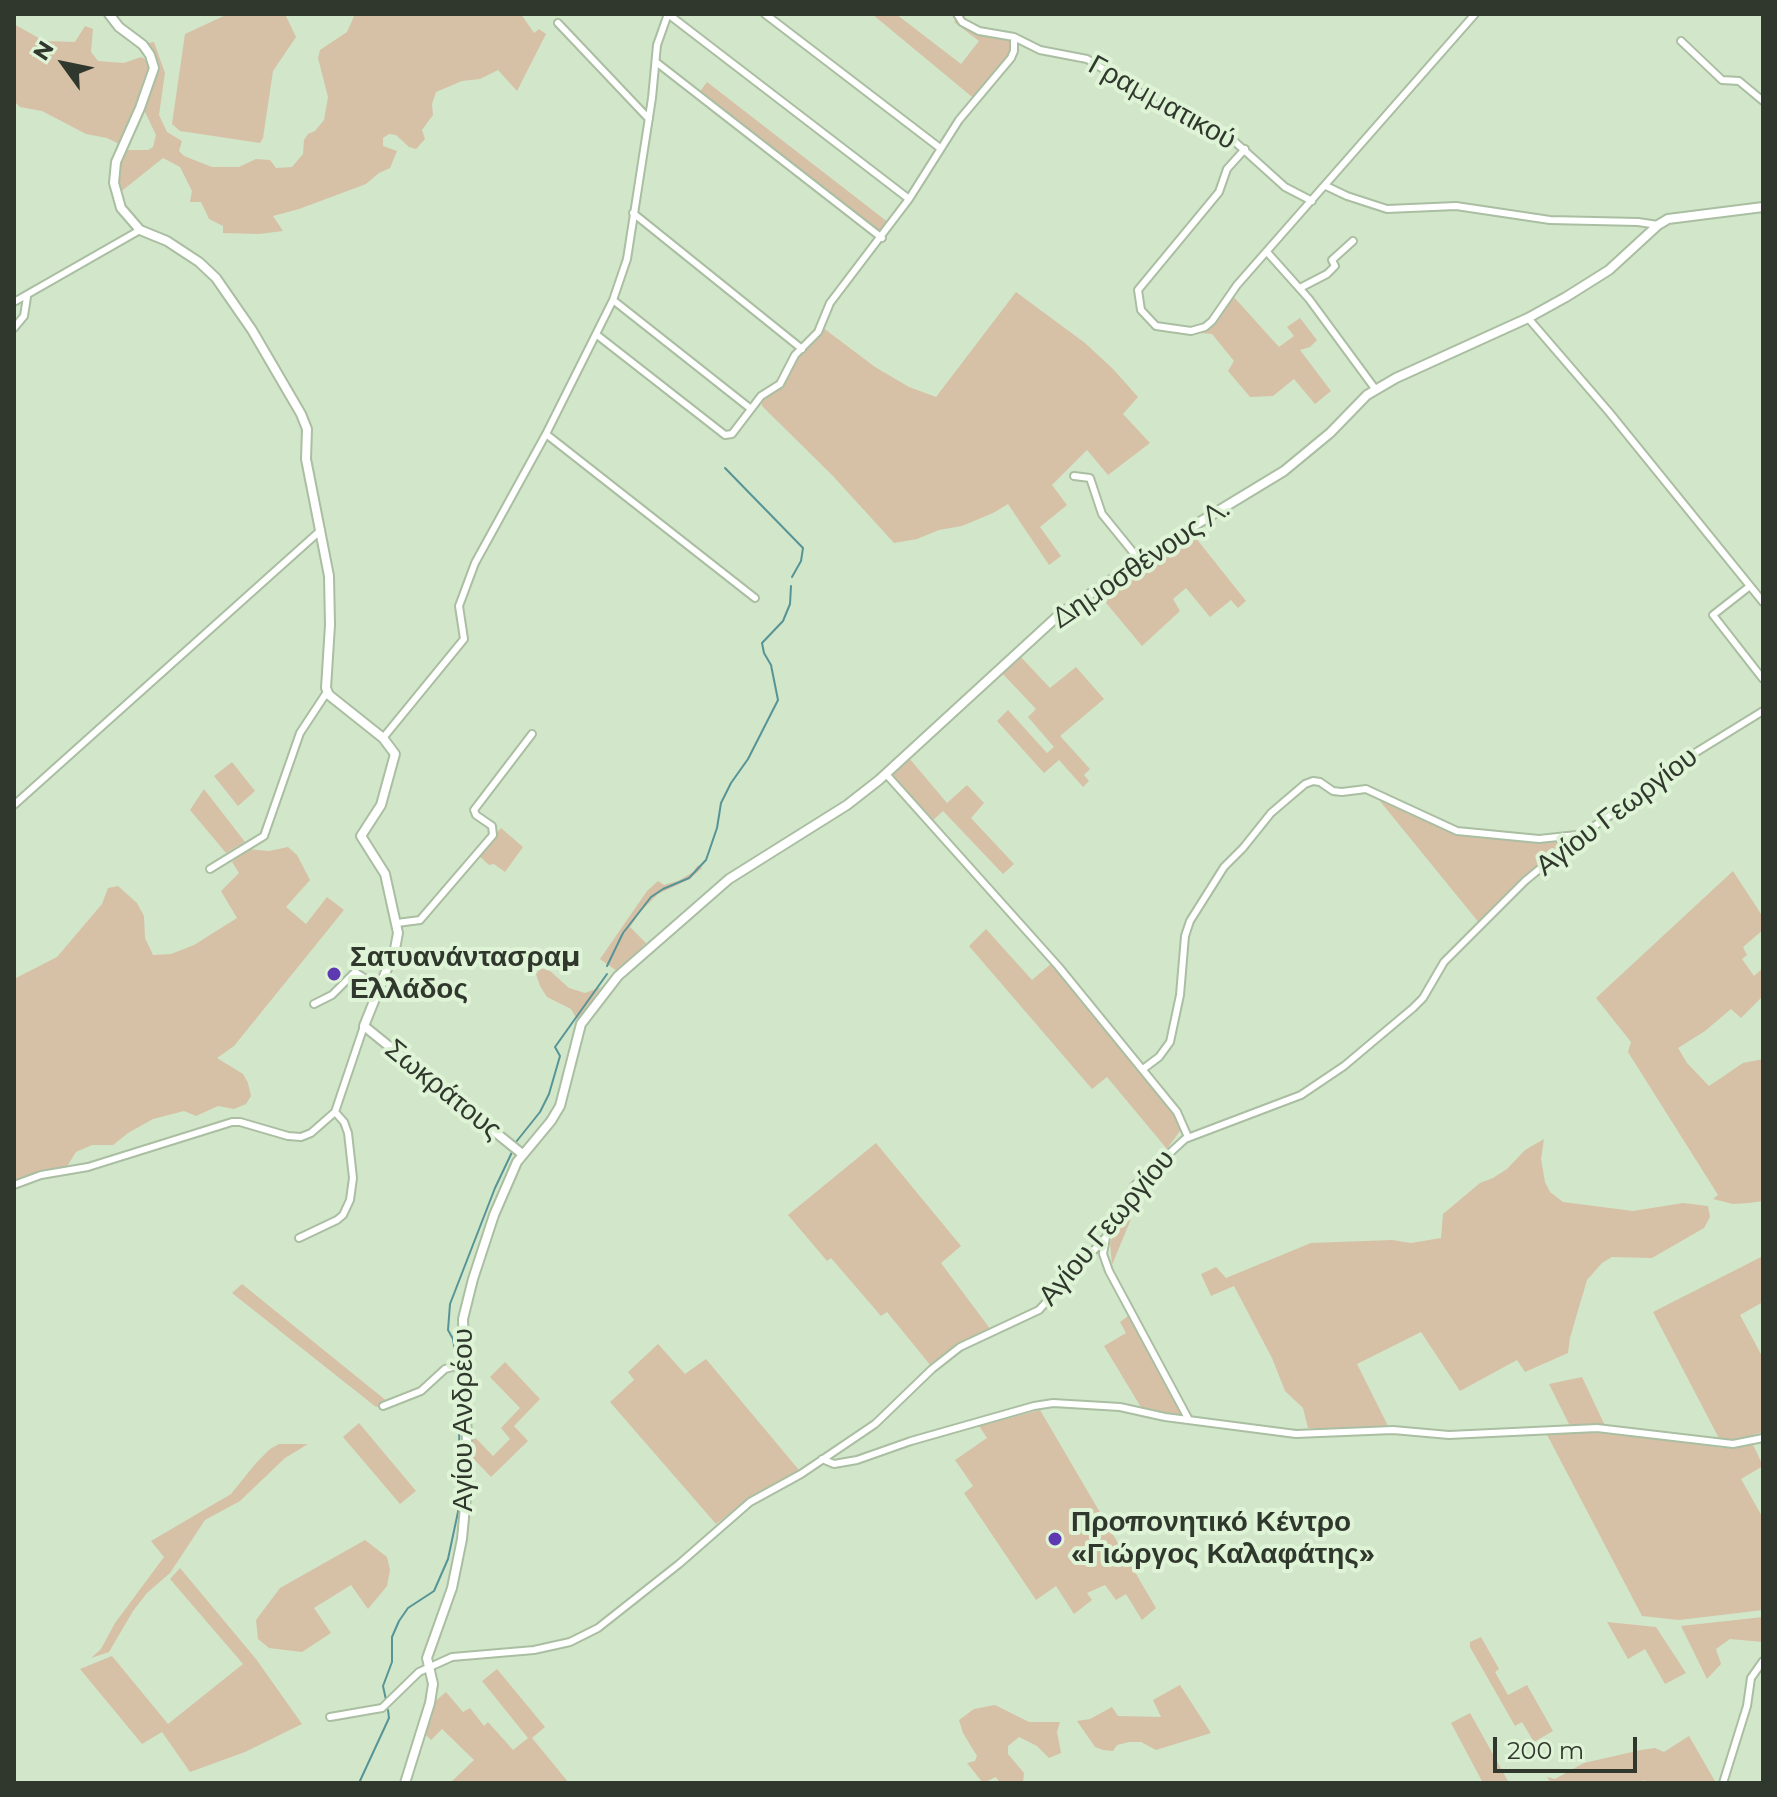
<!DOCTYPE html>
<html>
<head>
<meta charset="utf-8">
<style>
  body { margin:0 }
  #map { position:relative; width:1777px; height:1797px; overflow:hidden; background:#d2e6ca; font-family:Montserrat,sans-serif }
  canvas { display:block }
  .frame { position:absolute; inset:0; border:16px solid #30382d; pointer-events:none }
  .north { position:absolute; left:24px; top:24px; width:80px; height:80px; -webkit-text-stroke:6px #dff4d7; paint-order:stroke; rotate:303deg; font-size:22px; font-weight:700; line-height:32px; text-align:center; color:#30382d }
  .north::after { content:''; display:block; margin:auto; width:28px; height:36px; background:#30382d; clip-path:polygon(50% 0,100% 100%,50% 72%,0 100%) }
  .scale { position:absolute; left:1493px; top:1737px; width:144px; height:36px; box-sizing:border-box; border:4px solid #30382d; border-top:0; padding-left:10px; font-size:24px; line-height:28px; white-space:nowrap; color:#30382d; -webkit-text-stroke:6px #dff4d7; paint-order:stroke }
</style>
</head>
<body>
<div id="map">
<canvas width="1777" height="1797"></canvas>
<div class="frame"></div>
<div class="north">N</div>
<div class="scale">200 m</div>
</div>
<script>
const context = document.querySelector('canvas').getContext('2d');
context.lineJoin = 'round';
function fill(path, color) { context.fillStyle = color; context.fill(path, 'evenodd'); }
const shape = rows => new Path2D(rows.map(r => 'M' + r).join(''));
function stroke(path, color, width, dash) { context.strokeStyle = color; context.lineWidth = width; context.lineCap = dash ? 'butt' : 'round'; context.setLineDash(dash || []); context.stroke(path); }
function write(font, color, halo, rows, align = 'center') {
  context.font = font + ' Montserrat,sans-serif'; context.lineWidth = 8; context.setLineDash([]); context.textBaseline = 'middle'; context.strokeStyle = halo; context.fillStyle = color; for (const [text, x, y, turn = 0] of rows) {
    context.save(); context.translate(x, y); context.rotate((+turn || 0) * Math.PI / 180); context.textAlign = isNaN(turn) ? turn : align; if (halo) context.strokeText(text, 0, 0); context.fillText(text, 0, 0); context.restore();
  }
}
const green = shape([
  [228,14,285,14,296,37,273,71,263,138,260,143,180,131,172,124,185,34],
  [355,14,521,14,534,33,539,29,546,34,517,91,498,70,480,79,462,81,436,92,432,104,433,115,422,130,425,139,416,149,409,147,396,135,389,134,383,138,383,146,397,151,390,168,379,173,366,184,299,209,273,216,283,231,259,234,223,233,223,226,209,219,201,202,190,202,192,191,180,167,163,158,118,194,117,170,124,153,128,150,148,150,153,147,156,135,144,110,154,85,156,67,148,43,154,42,165,73,159,115,167,132,182,141,179,151,184,156,212,167,239,167,256,159,270,160,276,168,292,167,303,154,304,140,308,134,315,131,324,120,328,97,318,58,320,50,347,32],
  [872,14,896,14,961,64,979,41,954,22,956,20,968,30,979,34,1010,40,1010,56,977,101],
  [14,24,44,41,75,42,85,26,93,29,91,52,98,61,124,63,141,57,147,60,149,70,142,98,119,144,107,138,86,134,42,111,20,107,14,101],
  [707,82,889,223,881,235,699,93],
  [1016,292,1085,343,1113,369,1138,397,1123,414,1150,443,1108,475,1087,450,1052,485,1067,505,1040,527,1061,556,1049,565,1008,504,993,513,962,526,939,530,917,539,894,543,832,475,762,406,761,398,772,392,803,349,816,339,822,327,875,367,909,387,936,397],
  [1232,295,1279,347,1294,336,1287,327,1300,318,1317,340,1310,347,1300,350,1331,391,1315,404,1294,379,1273,396,1250,397,1228,371,1234,361,1212,334,1200,333,1208,328],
  [1191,532,1246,601,1238,608,1231,600,1210,617,1186,588,1173,599,1180,611,1142,646,1097,592],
  [1019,655,1050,688,1076,667,1104,699,1060,736,1090,769,1084,775,1089,781,1083,787,1059,760,1044,773,997,721,1008,710,1047,753,1054,747,1028,717,1036,709,1001,672],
  [909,758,947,803,967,785,984,803,971,818,1014,864,1003,874,943,811,931,822,890,777],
  [232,762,255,791,238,806,214,776],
  [204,789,245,842,226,853,190,810],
  [1375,795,1426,821,1458,834,1538,841,1572,840,1507,893,1480,924],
  [501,828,523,847,505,872,494,864,489,865,477,854],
  [288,847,297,855,310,880,286,907,306,924,327,897,344,910,234,1046,217,1058,243,1074,248,1083,251,1096,246,1104,234,1109,218,1106,196,1116,184,1111,153,1119,128,1133,113,1145,92,1145,76,1152,66,1168,39,1172,14,1182,14,979,57,957,102,904,108,888,118,886,137,903,144,916,145,938,153,955,171,954,194,945,237,918,221,891,239,873,232,862,248,849,269,851],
  [698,865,702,868,690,879,658,894,640,912,630,927,646,943,617,971,600,959,647,891,658,881,664,885,678,881,693,872],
  [1733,871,1763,917,1763,930,1743,947,1747,955,1742,959,1754,976,1763,968,1763,996,1741,1018,1731,1009,1705,1031,1678,1048,1687,1063,1709,1086,1743,1063,1763,1059,1763,1201,1749,1203,1733,1204,1713,1199,1718,1195,1628,1052,1631,1042,1596,998],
  [986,929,1032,980,1052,963,1176,1114,1182,1128,1167,1149,1107,1077,1092,1089,969,946],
  [541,968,550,971,569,988,585,993,601,987,578,1021,571,1009,547,997,540,986,536,974],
  [1544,1139,1541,1159,1545,1182,1550,1192,1563,1202,1633,1211,1683,1203,1708,1206,1710,1217,1704,1228,1652,1258,1612,1257,1602,1263,1587,1280,1570,1338,1568,1353,1525,1372,1517,1360,1460,1391,1421,1332,1357,1364,1389,1428,1350,1431,1308,1428,1303,1408,1285,1391,1272,1358,1234,1286,1211,1296,1201,1274,1216,1267,1226,1278,1311,1243,1392,1240,1411,1243,1441,1238,1443,1214,1480,1183,1493,1178,1507,1169,1525,1150],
  [876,1143,961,1246,941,1263,991,1330,960,1344,931,1366,887,1312,881,1316,831,1258,827,1261,788,1215],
  [1123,1210,1131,1219,1112,1265,1110,1243],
  [1763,1256,1763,1302,1740,1315,1763,1358,1763,1432,1749,1436,1763,1466,1741,1479,1763,1518,1763,1610,1679,1620,1642,1616,1544,1429,1572,1430,1549,1384,1582,1377,1608,1432,1724,1448,1653,1312],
  [242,1284,388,1402,376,1407,232,1293],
  [1128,1316,1168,1386,1185,1418,1142,1409,1104,1346,1126,1333,1120,1322],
  [658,1344,685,1374,706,1359,799,1470,760,1491,716,1524,610,1402,634,1380,628,1372],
  [505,1362,540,1399,514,1426,528,1441,491,1477,470,1455,469,1431,493,1456,510,1439,501,1428,520,1408,490,1377],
  [1040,1410,1156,1608,1142,1620,1126,1594,1116,1600,1105,1585,1087,1593,1092,1600,1074,1614,1056,1586,1036,1600,964,1493,973,1486,955,1460,987,1438,979,1426],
  [359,1423,416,1491,400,1504,343,1437],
  [279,1444,308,1444,285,1458,240,1501,205,1520,170,1573,147,1593,133,1611,109,1652,91,1658,101,1649,115,1623,164,1557,151,1541,231,1494,256,1463,270,1449],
  [365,1540,387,1557,390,1570,387,1586,368,1609,351,1585,314,1608,331,1633,302,1652,269,1648,258,1639,256,1620,280,1588],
  [180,1568,256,1659,302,1724,245,1752,190,1772,162,1732,142,1744,80,1669,112,1656,168,1724,243,1664,170,1579],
  [1763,1617,1763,1642,1730,1639,1716,1649,1721,1664,1707,1679,1681,1626],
  [1607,1622,1656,1627,1686,1673,1665,1684,1645,1649,1628,1659],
  [1481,1637,1499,1669,1495,1672,1508,1695,1527,1685,1553,1731,1534,1742,1522,1722,1515,1726,1470,1647,1470,1642],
  [497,1669,545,1727,532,1738,569,1783,450,1783,474,1760,442,1729,431,1740,424,1733,433,1703,446,1692,463,1712,470,1708,484,1726,488,1722,513,1750,528,1738,482,1681],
  [1180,1685,1211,1733,1156,1750,1141,1742,1129,1742,1117,1745,1113,1751,1103,1750,1095,1747,1077,1721,1090,1719,1112,1707,1118,1716,1161,1717,1153,1700],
  [995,1705,1029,1722,1060,1722,1057,1732,1061,1753,1049,1758,1037,1746,1019,1737,1008,1746,1008,1754,1024,1773,1023,1783,1000,1783,996,1777,983,1783,967,1763,975,1761,977,1756,963,1733,959,1720,974,1709],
  [1470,1713,1509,1783,1483,1783,1451,1723],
  [1689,1736,1716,1783,1647,1783,1644,1780,1639,1783,1551,1783,1547,1777,1555,1779,1584,1763,1641,1750,1655,1748,1664,1752]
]);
const stream = shape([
  [725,468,803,548,801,561,792,577],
  [607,966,623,933,651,897,663,889,689,878,706,860,717,828,721,803,731,783,748,759,778,700,771,665,764,653,762,643,783,621,790,604,791,586],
  [516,1142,540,1112,549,1094,560,1056,555,1047,607,974],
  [457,1362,453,1339,448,1330,450,1304,495,1188,513,1150],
  [386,1700,383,1686,392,1662,392,1637,399,1621,408,1608,434,1591,448,1559,458,1512,460,1388,458,1370],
  [359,1783,389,1718,388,1710]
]);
const street = shape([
  [668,14,909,199],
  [765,14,940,148],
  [957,14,962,22,979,31,1014,37,1040,50,1087,59,1134,88,1161,109,1204,126,1234,141,1285,187,1312,201],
  [558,23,649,119],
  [1681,41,1722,80,1739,81,1763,101],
  [656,62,882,238],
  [1245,149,1227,169,1219,192,1138,290,1141,310,1156,326,1191,331,1205,327,1212,321,1237,285,1475,14],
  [1326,186,1347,196,1387,209,1456,206,1550,220,1638,222,1658,225],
  [633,213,802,349],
  [1267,252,1309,299,1376,390],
  [1300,288,1327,274,1335,266,1332,260,1353,241],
  [613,300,751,409],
  [14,302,140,230],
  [1528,318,1609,412,1763,602],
  [14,328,24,316,27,297],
  [597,335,725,435,732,434,761,396,780,384,795,355,818,332,830,303,909,199,959,120,1011,58,1014,51,1014,37],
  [546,434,755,598],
  [1074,476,1090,478,1102,514,1141,562],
  [1750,586,1713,615,1763,679],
  [383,738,464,639,459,606,475,563,546,434,613,300,627,259,652,98,657,45,668,14],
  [886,774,1058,966,1177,1112,1188,1137],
  [14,805,321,530],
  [210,869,264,836,300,733,327,692],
  [397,923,420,920,493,835,492,826,476,815,474,810,532,734],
  [314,1004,332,995,355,972,378,987],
  [1143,1069,1159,1057,1170,1042,1180,995,1185,936,1190,921,1224,867,1243,848,1271,813,1305,784,1313,781,1320,782,1333,791,1342,792,1366,789,1457,831,1539,839,1577,835],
  [14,1185,41,1175,88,1167,232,1122,240,1122,288,1136,301,1137,311,1133,335,1112,364,1026],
  [1106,1237,1103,1254,1109,1271,1189,1420],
  [299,1238,337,1220,343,1215,350,1200,353,1178,348,1133,344,1122,335,1112],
  [383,1406,421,1391,445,1369,464,1364],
  [822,1459,834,1464,857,1460,911,1441,1034,1406,1053,1403,1120,1407,1165,1417,1296,1434,1393,1430,1449,1435,1597,1428,1733,1444,1763,1438],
  [330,1717,382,1708,419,1672,452,1657,534,1650,570,1642,598,1628,679,1564,750,1502,801,1474,875,1424,932,1369,960,1347,1039,1310,1106,1237,1134,1186,1185,1139,1301,1095,1344,1066,1413,1008,1423,998,1444,962,1525,881,1582,834,1620,809,1677,764,1763,711],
  [1723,1783,1747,1706,1751,1678,1763,1661]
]);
const secondary = shape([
  [109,14,119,27,143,45,150,55,154,68,140,108,116,162,114,183,121,208,140,230,167,241,199,262,216,278,252,330,301,414,307,429,306,459,329,576,330,625,326,688,329,695,383,738,395,754,381,805,361,836,385,874,398,933,395,949,364,1026,521,1153],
  [405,1783,430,1703,433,1684,427,1658,452,1588,462,1539,468,1475,463,1319,473,1279,494,1215,517,1162,551,1121,560,1106,581,1024,618,976,729,879,847,805,879,780,1061,613,1195,525,1284,471,1330,433,1367,395,1396,378,1528,318,1566,297,1609,270,1658,225,1668,219,1763,207]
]);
const markers = [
  [334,974,8,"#5d39b2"],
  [1055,1539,8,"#5d39b2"]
];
const streetNames = [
  ["Γραμματικού",1162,103,29],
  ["Δημοσθένους Λ.",1141,564,-34],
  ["Αγίου Γεωργίου",1617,812,-37],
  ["Σωκράτους",443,1090,39],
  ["Αγίου Γεωργίου",1107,1228,-50],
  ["Αγίου Ανδρέου",464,1420,-90]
];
const poiNames = [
  ["Σατυανάντασραμ",350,958],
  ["Ελλάδος",350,990],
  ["Προπονητικό Κέντρο",1071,1523],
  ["«Γιώργος Καλαφάτης»",1071,1555]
];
fill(green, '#d6c1a6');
stroke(stream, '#569496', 2);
stroke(street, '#aabea2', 10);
stroke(secondary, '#aabea2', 12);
stroke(street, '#fff', 6);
stroke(secondary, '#fff', 8);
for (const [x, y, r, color] of markers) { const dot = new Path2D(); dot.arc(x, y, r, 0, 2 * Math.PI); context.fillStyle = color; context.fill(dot); stroke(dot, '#dff4d7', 3); }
write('28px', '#30382d', '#dff4d7', streetNames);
write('bold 28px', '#30382d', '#dff4d7', poiNames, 'left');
</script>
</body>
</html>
